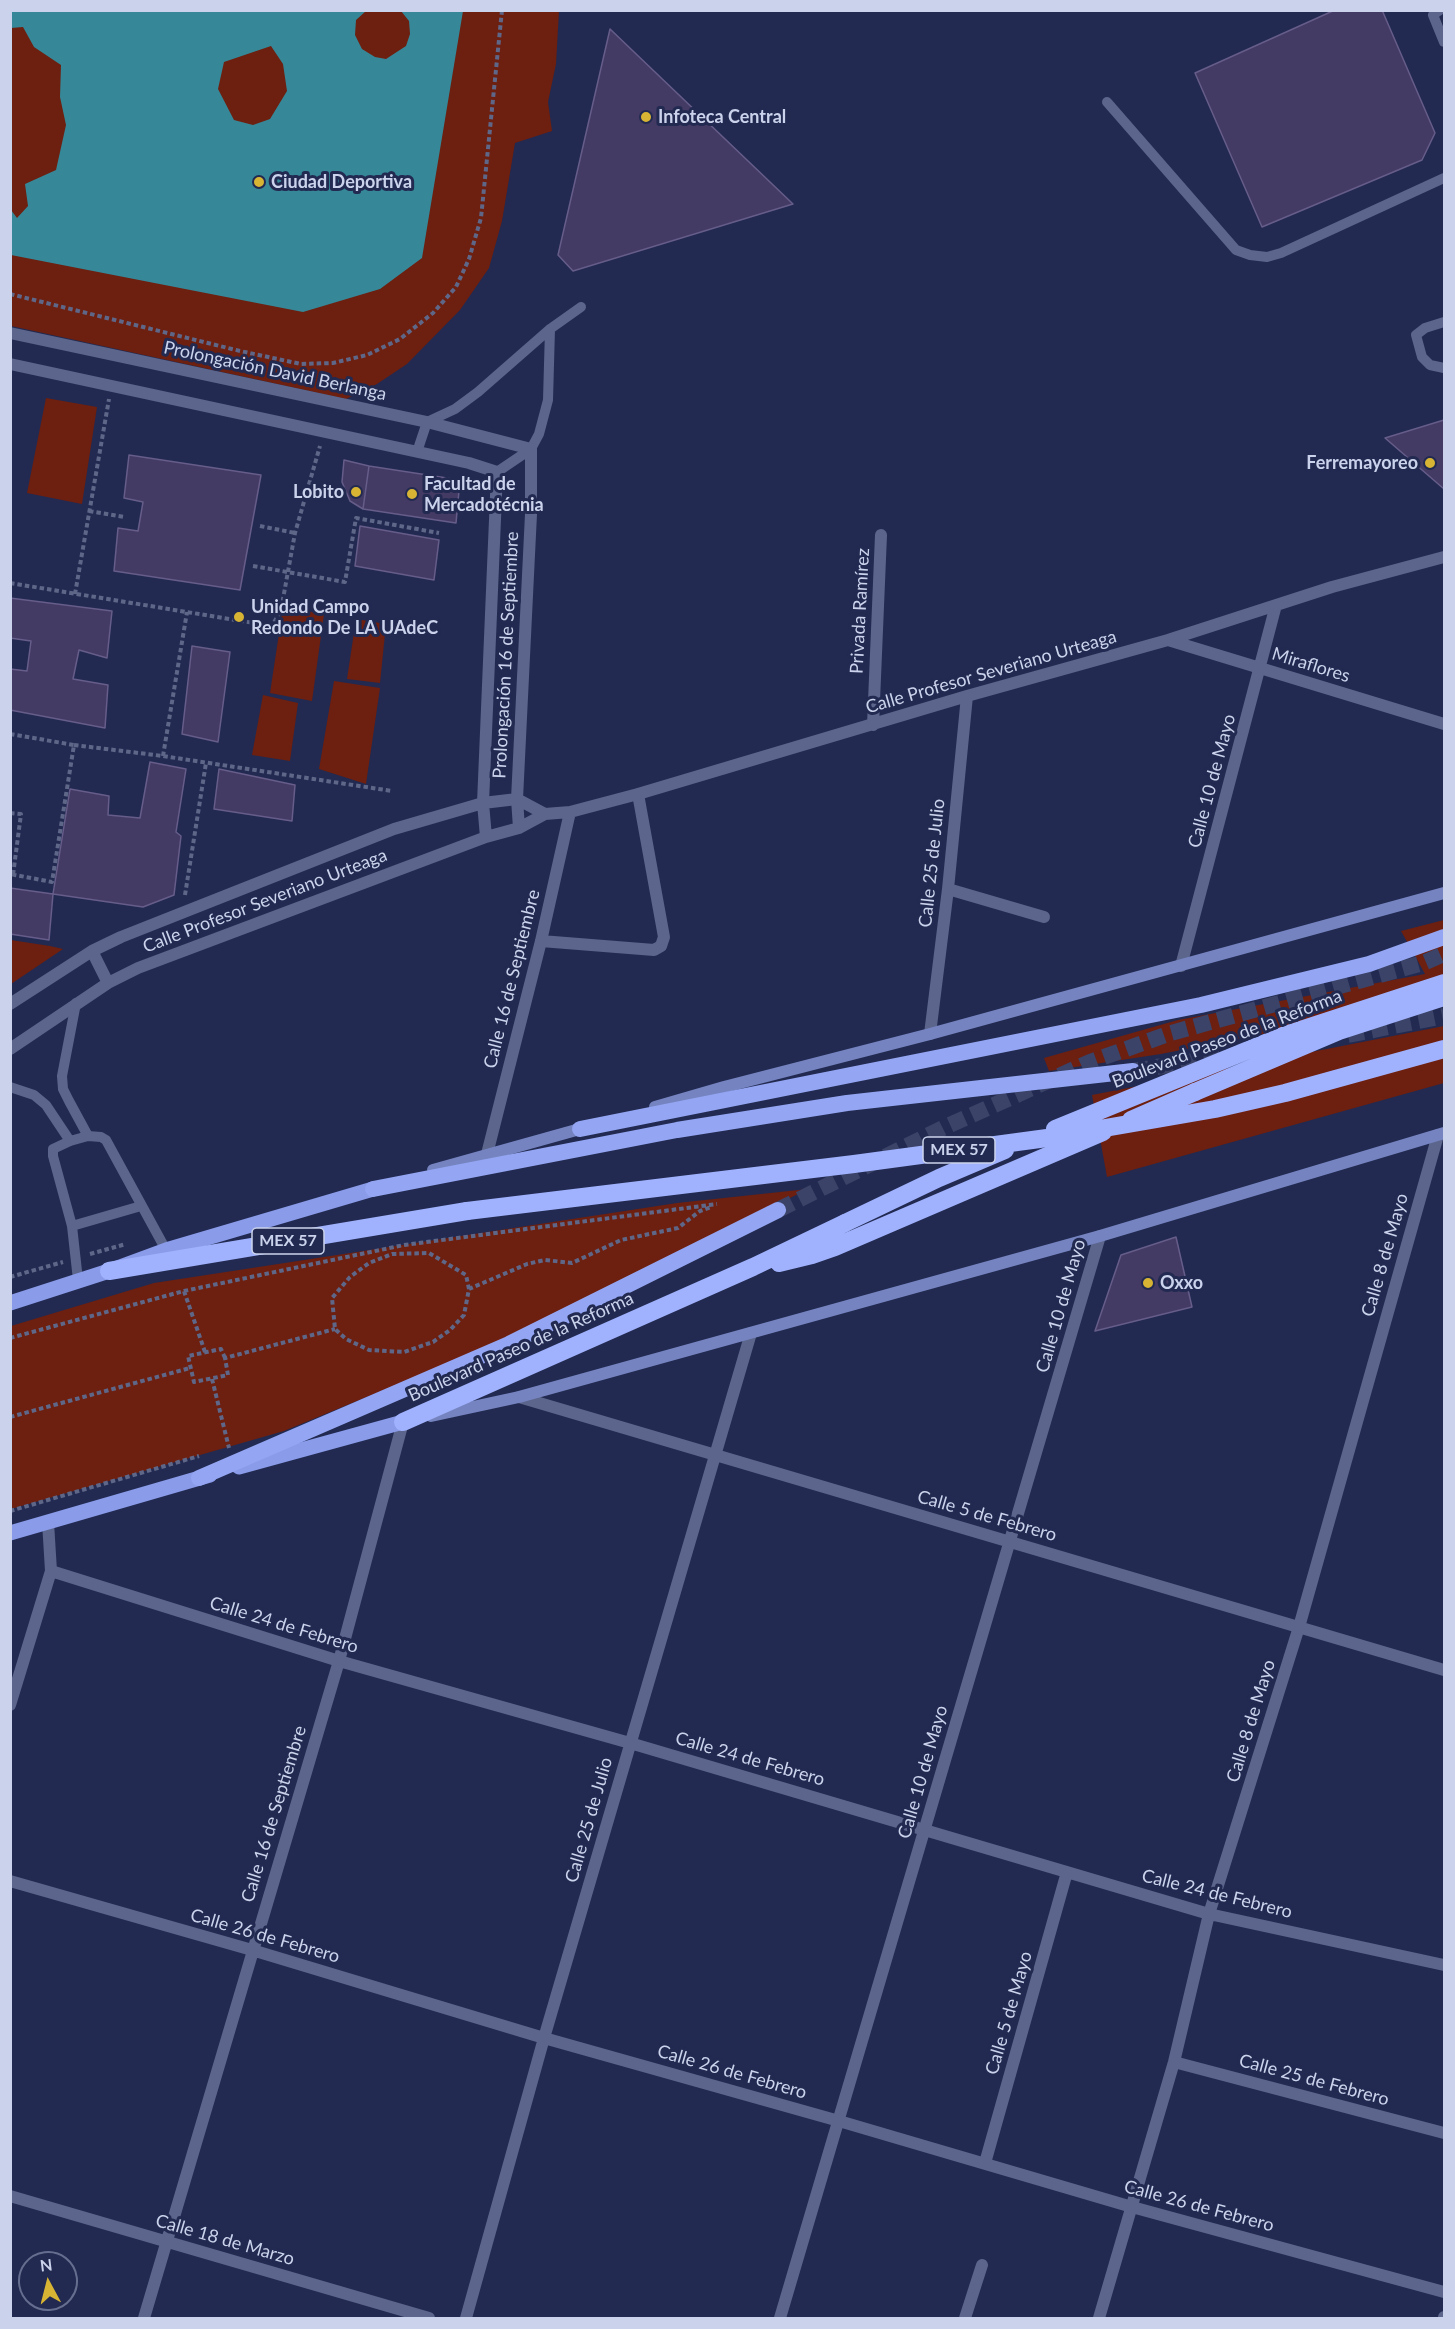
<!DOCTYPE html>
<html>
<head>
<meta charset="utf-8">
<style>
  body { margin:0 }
  #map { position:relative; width:1455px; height:2329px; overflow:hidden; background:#222a51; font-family:Lato,sans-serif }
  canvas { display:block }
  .frame { position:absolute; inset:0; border:12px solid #cbd3ec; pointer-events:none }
  .north { position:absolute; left:18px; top:2251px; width:60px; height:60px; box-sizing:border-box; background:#222a51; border:2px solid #666e8f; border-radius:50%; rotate:353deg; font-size:16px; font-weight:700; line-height:24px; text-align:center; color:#cbd3ec }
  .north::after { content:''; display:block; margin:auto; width:21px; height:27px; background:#d7b434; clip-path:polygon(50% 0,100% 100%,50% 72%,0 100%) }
</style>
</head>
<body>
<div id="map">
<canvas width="1455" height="2329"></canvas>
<div class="frame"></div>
<div class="north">N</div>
</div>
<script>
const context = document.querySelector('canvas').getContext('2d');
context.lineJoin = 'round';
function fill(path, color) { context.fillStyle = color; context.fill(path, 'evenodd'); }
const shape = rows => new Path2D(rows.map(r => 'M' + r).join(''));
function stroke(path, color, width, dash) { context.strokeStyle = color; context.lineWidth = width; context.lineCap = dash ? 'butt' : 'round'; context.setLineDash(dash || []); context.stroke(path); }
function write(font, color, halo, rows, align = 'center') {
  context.font = font + ' Lato,sans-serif'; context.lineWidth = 6; context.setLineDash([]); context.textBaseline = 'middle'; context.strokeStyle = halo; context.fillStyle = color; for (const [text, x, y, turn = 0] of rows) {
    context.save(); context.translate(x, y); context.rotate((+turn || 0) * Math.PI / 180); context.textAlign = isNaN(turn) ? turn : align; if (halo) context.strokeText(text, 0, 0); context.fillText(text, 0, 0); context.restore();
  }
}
const green = shape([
  [11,11,559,11,556,64,548,102,552,131,515,143,502,221,489,268,460,310,407,364,377,384,346,399,11,326],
  [46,398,97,407,82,504,27,493],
  [283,607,324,614,312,701,270,693],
  [356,619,386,624,380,683,347,679],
  [334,681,380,688,366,784,319,769],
  [263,695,298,703,290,761,252,755],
  [1444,920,1444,998,1161,1054,1049,1071,1044,1058,1178,1020,1425,974,1401,931],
  [11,940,50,946,63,949,11,984],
  [1444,1026,1444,1083,1107,1177,1092,1095],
  [808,1189,510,1338,284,1431,11,1509,11,1326,154,1283,677,1203]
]);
const water = shape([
  [11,10,366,11,356,20,355,35,362,49,375,57,386,59,406,46,410,34,409,21,401,11,463,11,422,258,380,289,303,312,11,255,11,210,17,218,28,206,25,184,56,170,66,125,60,97,61,65,34,47,23,27,11,28],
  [271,46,283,64,287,91,270,119,253,125,234,120,218,89,224,62]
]);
const building = shape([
  [1335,10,1382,10,1435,133,1422,160,1262,227,1195,73,1335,10],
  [610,29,793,204,573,271,558,255,610,29],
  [1444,420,1444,489,1385,438,1444,420],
  [129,455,261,475,240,590,114,571,118,528,138,531,143,502,124,498,129,455],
  [344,460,369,466,363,509,350,501,342,482,344,460],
  [369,466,460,480,456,523,363,509,369,466],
  [360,526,439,540,434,580,355,566,360,526],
  [10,598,112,611,107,658,79,650,73,679,108,685,105,728,10,710,10,669,27,671,31,641,10,638,10,598],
  [192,646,230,652,218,742,182,734,192,646],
  [150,762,186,769,176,832,181,836,174,895,143,907,53,894,70,789,109,796,108,815,140,818,150,762],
  [219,769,295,785,292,821,214,809,219,769],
  [10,888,53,894,49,940,10,934,10,888],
  [1176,1237,1192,1307,1095,1331,1121,1255,1176,1237]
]);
const trunkTunnel = shape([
  [1348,1035,1444,1016],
  [1133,1071,1222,1056],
  [778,1210,943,1128,1090,1062,1171,1033,1423,963,1444,954]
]);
const path = shape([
  [10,294,240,351,301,364,333,363,367,355,400,339,433,313,456,287,469,259,481,218,502,10],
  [89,511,124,517],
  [260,526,295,533],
  [253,566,345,582,356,518,439,533],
  [10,583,272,626,281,610,295,533,320,446],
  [75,594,109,399],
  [10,734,74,745,52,882,10,874],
  [74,745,163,756,392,791],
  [163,756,187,612],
  [10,813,21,814,13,875],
  [185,895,206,763],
  [90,1254,126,1244],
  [10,1277,63,1262],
  [469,1289,466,1275,429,1253,392,1254,369,1263,350,1277,332,1298,335,1329,346,1339,369,1350,404,1352,433,1342,450,1330,464,1315,469,1289,527,1264,545,1260,572,1263,621,1240,678,1228,700,1211,711,1207],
  [184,1291,205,1352],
  [10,1338,184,1291,404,1245,717,1204],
  [225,1358,221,1349,188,1356,194,1382,228,1375,225,1358,335,1329],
  [212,1379,229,1448],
  [10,1417,190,1368],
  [10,1511,199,1456]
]);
const service = shape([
  [1440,10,1433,15,1444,42],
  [1107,102,1236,250,1250,255,1267,257,1281,253,1444,178],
  [1444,322,1425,328,1416,335,1422,357,1430,365,1444,368],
  [417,452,427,422,455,409,478,392,550,329,581,307],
  [497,472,531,449,539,434,548,400,550,329],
  [76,1003,62,1076,63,1089,69,1101,88,1136],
  [10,1087,34,1095,46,1105,70,1141],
  [141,1206,72,1226,53,1156,53,1149,70,1141,88,1136,101,1137,106,1140,166,1250],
  [72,1226,78,1280]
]);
const minor = shape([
  [10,333,427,422,531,449,531,514,517,799,519,828],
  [10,364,469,463,497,472,483,803,486,837],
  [1168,640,1444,724],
  [873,725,881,535],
  [948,889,1044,917],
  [541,941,654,950,661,946,664,937,638,794],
  [92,951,108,983],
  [1181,966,1276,605],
  [10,1004,92,951,121,937,394,829,483,803,517,799,545,814],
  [930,1034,948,889,967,696],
  [10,1049,108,983,138,968,486,837,519,828,545,814,570,812,638,794,967,696,1168,640,1332,587,1444,557],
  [487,1154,541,941,570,812],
  [519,1397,1444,1670],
  [51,1571,339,1661,630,1743,1209,1914,1444,1965],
  [10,1705,51,1571,48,1522],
  [10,1881,252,1950,544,2038,839,2121,1132,2207,1444,2292],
  [1174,2062,1444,2133],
  [985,2163,1067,1872],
  [10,2196,429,2318],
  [144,2318,339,1661,403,1422],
  [466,2318,544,2038,751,1333],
  [780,2318,1100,1236],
  [965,2318,982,2265],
  [1099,2318,1174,2062,1209,1914,1299,1627,1438,1135],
  [1444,2318,1444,2317]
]);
const secondary = shape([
  [655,1107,724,1087,930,1034,1444,893],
  [433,1170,587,1127],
  [431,1416,519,1397,1100,1236,1444,1133]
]);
const primary = shape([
  [10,1303,109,1271,166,1250,373,1189],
  [239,1467,403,1422],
  [10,1533,210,1475]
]);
const trunk = shape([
  [580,1129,1201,1005,1369,964,1444,937],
  [373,1189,677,1130,847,1103,1133,1071],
  [199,1478,509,1344,778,1210]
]);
const motorway = shape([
  [1131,1120,1195,1092],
  [779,1263,812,1255,835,1247,1103,1132],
  [109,1271,467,1211],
  [403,1422,753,1267,845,1223]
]);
const motorwayBridge = shape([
  [1195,1092,1339,1031,1444,997],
  [1055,1129,1285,1035,1444,983],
  [467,1211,854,1164,1047,1138,1215,1109,1285,1093,1444,1049],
  [845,1223,939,1178,1005,1150]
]);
const markers = [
  [646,117,6,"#d7b434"],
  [259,182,6,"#d7b434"],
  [1430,463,6,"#d7b434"],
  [356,492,6,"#d7b434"],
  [412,494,6,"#d7b434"],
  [239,617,6,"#d7b434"],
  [1148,1283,6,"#d7b434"]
];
const shields = [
  [959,1150,72],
  [288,1241,72]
];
const shieldNames = [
  ["MEX 57",959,1150],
  ["MEX 57",288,1241]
];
const poiNames = [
  ["Infoteca Central",658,117],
  ["Ciudad Deportiva",271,182],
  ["Ferremayoreo",1418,463,"right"],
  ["Facultad de",424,484],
  ["Mercadotécnia",424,505],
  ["Lobito",344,492,"right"],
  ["Unidad Campo",251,607],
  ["Redondo De LA UAdeC",251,628],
  ["Oxxo",1160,1283]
];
const streetNames = [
  ["Prolongación David Berlanga",275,371,12],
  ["Privada Ramírez",860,611,-87],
  ["Prolongación 16 de Septiembre",506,655,-87],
  ["Miraflores",1311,665,17],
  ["Calle Profesor Severiano Urteaga",991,672,-16],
  ["Calle 10 de Mayo",1212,781,-75],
  ["Calle 25 de Julio",932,863,-84],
  ["Calle Profesor Severiano Urteaga",265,901,-21],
  ["Calle 16 de Septiembre",512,979,-76],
  ["Boulevard Paseo de la Reforma",1227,1039,-21],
  ["Calle 8 de Mayo",1385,1255,-74],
  ["Calle 10 de Mayo",1061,1306,-74],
  ["Boulevard Paseo de la Reforma",521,1347,-24],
  ["Calle 5 de Febrero",987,1516,16],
  ["Calle 24 de Febrero",284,1625,17],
  ["Calle 8 de Mayo",1251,1721,-73],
  ["Calle 24 de Febrero",750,1759,16],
  ["Calle 10 de Mayo",923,1772,-74],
  ["Calle 16 de Septiembre",274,1814,-73],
  ["Calle 25 de Julio",589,1820,-74],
  ["Calle 24 de Febrero",1217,1894,14],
  ["Calle 26 de Febrero",265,1936,16],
  ["Calle 5 de Mayo",1009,2013,-74],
  ["Calle 26 de Febrero",732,2072,16],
  ["Calle 25 de Febrero",1314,2080,15],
  ["Calle 26 de Febrero",1199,2206,15],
  ["Calle 18 de Marzo",225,2240,16]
];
fill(green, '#6d1f10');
fill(water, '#368898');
fill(building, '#443b65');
stroke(building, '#665d8a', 1.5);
stroke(trunkTunnel, '#3b4368', 16, [16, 8]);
stroke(path, '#5f6789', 4, [4.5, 3]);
stroke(service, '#5c658b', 10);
stroke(minor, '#5c658b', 12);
stroke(secondary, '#7584c0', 12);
stroke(primary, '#899be9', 15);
stroke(trunk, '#94a6f3', 16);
stroke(motorway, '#a0b2fd', 18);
stroke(motorwayBridge, '#a0b2fd', 18);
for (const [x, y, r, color] of markers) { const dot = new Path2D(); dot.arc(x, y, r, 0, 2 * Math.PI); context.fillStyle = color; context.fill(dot); stroke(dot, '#222a51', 2); }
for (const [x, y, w] of shields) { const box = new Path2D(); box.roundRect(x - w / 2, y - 13, w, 26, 4.5); context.fillStyle = '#222a51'; context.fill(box); stroke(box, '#cbd3ec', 1.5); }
write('bold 16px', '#cbd3ec', null, shieldNames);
write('bold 18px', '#cbd3ec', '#222a51', poiNames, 'left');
write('18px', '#cbd3ec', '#222a51', streetNames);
</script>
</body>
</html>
